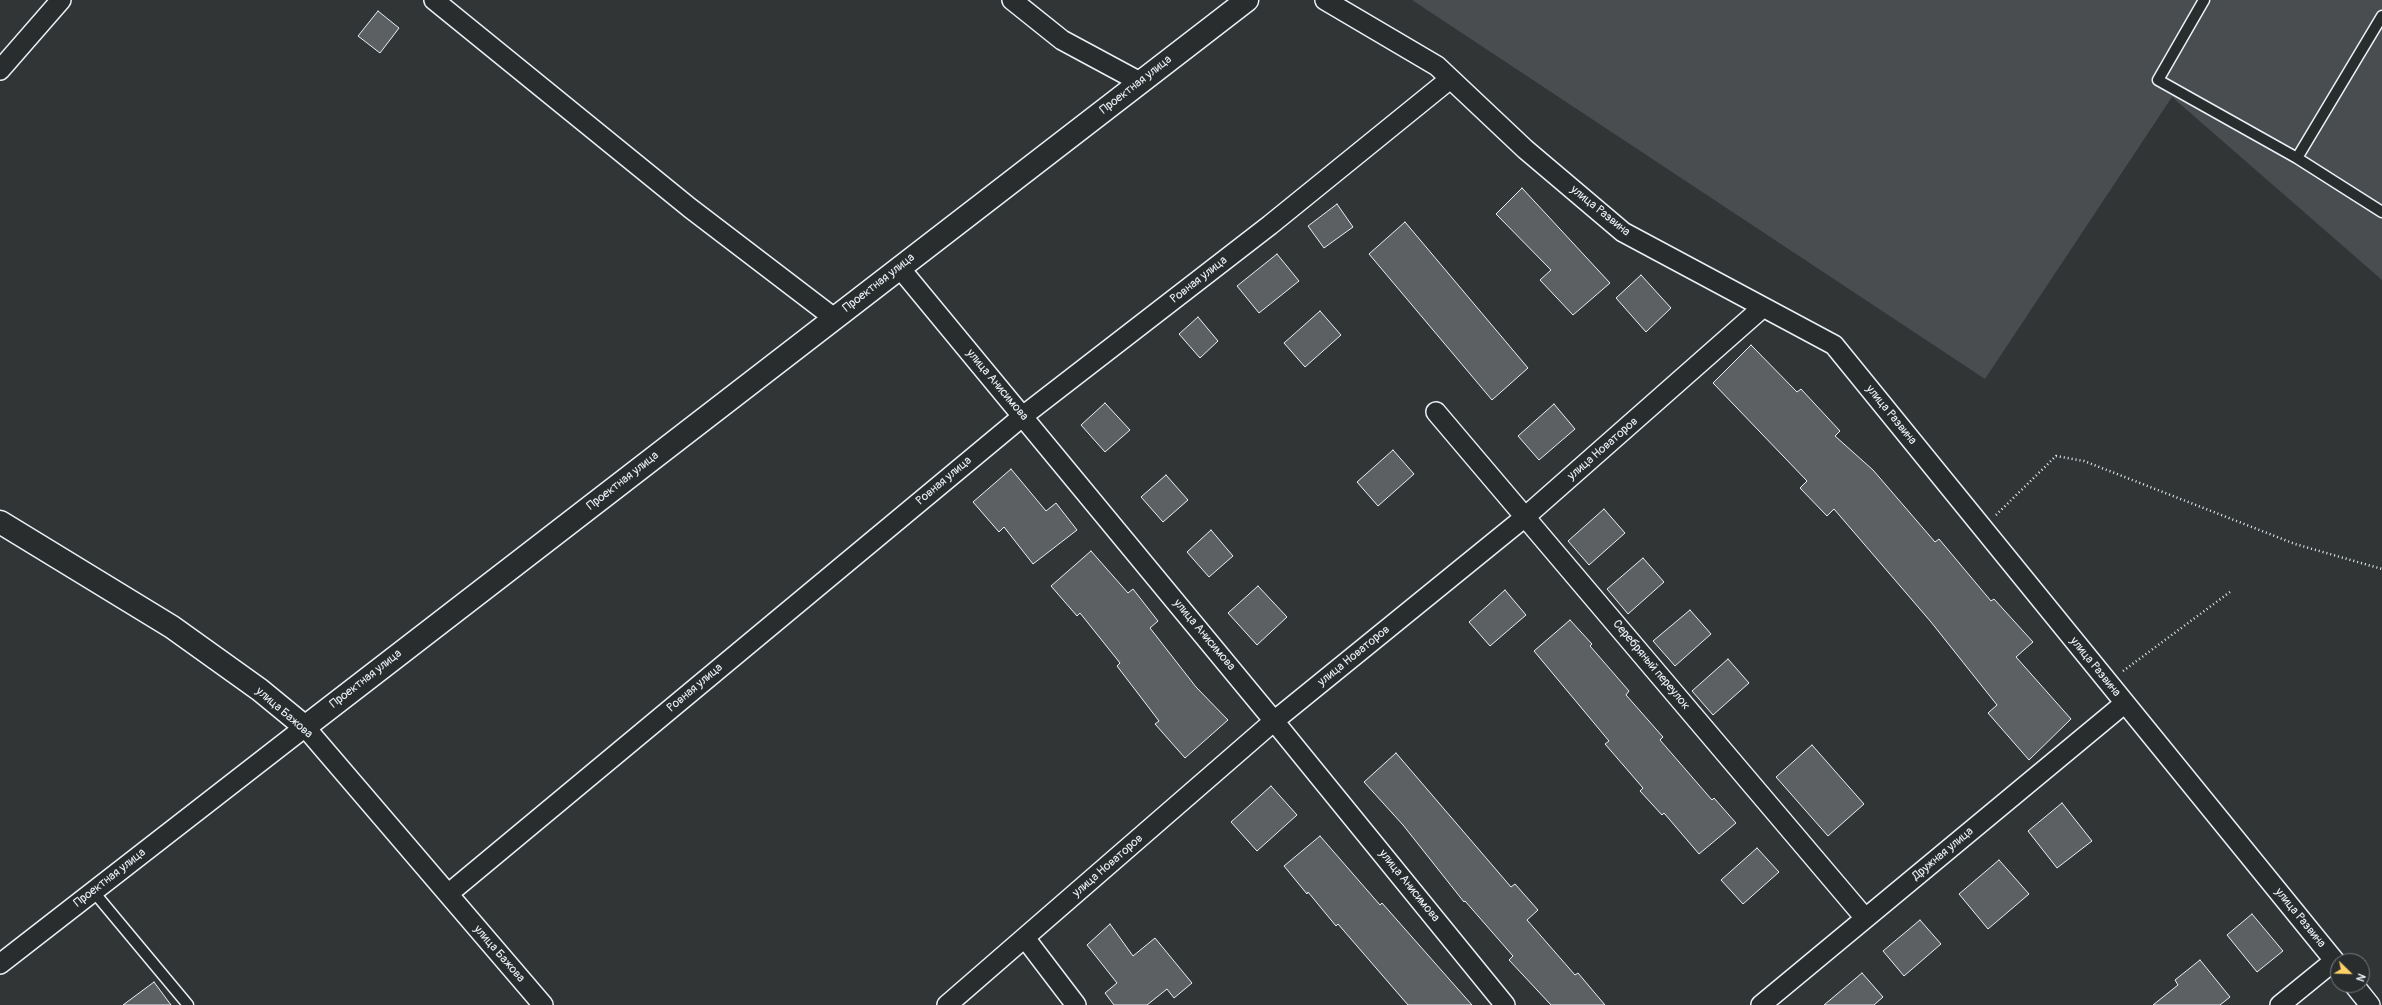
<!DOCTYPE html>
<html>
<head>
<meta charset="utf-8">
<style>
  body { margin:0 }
  #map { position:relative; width:2382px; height:1005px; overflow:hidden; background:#323536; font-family:Pangolin,sans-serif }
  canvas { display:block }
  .north { position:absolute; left:2330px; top:953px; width:40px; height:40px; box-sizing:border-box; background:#2a2d2e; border:1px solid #767b7f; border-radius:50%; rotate:113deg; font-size:11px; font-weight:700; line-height:16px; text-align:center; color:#e8f1f8 }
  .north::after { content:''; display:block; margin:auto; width:14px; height:18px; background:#ffd166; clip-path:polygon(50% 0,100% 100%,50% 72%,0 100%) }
</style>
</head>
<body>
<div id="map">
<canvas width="2382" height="1005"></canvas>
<div class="north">N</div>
</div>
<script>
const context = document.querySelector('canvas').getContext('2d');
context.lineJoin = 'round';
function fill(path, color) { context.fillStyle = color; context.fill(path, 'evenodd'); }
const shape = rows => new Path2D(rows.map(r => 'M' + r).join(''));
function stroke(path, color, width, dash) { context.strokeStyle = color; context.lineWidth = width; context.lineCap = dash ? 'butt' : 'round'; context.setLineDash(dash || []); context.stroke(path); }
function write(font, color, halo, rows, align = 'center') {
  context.font = font + ' Pangolin,sans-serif'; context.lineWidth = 4; context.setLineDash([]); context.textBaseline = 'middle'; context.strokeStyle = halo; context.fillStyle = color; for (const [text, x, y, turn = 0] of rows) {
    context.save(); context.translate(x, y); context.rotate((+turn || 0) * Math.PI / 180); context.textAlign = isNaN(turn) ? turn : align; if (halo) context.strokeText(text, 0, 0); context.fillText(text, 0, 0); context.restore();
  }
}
const green = shape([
  [1412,0,2382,0,2382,280,2172,97,1985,379]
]);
const building = shape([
  [378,11,399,28,380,53,358,36,378,11],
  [1522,188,1610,283,1573,315,1540,280,1551,270,1496,214,1522,188],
  [1337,204,1353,227,1324,248,1308,226,1337,204],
  [1405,222,1528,368,1492,400,1369,254,1405,222],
  [1277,254,1299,281,1259,313,1237,286,1277,254],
  [1641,275,1671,308,1646,332,1616,298,1641,275],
  [1320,311,1341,335,1305,367,1284,343,1320,311],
  [1198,317,1218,341,1200,358,1179,334,1198,317],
  [1751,345,1797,392,1801,389,1840,431,1835,436,1873,470,1935,542,1939,539,1991,601,1994,599,2033,642,2016,657,2071,719,2029,760,1988,713,1997,705,1931,622,1834,509,1827,516,1800,488,1807,481,1713,383,1751,345],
  [1105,403,1130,430,1105,452,1081,425,1105,403],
  [1554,404,1575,429,1539,460,1518,436,1554,404],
  [1393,450,1414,474,1378,506,1357,482,1393,450],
  [1011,469,1046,511,1056,503,1077,530,1033,564,1004,527,999,532,973,502,1011,469],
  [1166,475,1188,500,1163,522,1141,497,1166,475],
  [1604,509,1625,533,1589,565,1568,541,1604,509],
  [1211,530,1233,556,1209,577,1187,552,1211,530],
  [1091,551,1128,593,1133,589,1158,621,1150,628,1196,687,1228,720,1185,758,1155,724,1159,721,1117,666,1120,663,1080,613,1077,616,1051,586,1091,551],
  [1643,558,1664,582,1628,614,1607,589,1643,558],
  [1258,586,1287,617,1257,645,1228,613,1258,586],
  [1505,590,1526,615,1490,646,1469,622,1505,590],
  [1690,610,1711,634,1675,666,1653,641,1690,610],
  [1570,620,1592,644,1590,646,1629,691,1626,695,1663,737,1660,740,1712,800,1714,798,1736,823,1699,854,1664,813,1662,815,1640,791,1643,788,1605,744,1609,741,1534,651,1570,620],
  [1728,659,1749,683,1713,715,1692,691,1728,659],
  [1812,745,1864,804,1828,836,1776,777,1812,745],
  [1396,753,1511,887,1515,884,1538,910,1527,920,1575,975,1578,973,1605,1005,1551,1005,1509,960,1513,956,1465,901,1464,902,1403,825,1364,782,1396,753],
  [1271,786,1297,815,1257,851,1231,822,1271,786],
  [2062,803,2092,841,2057,868,2028,831,2062,803],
  [1320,836,1380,905,1382,903,1472,1005,1408,1005,1338,924,1336,926,1308,892,1307,894,1284,866,1320,836],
  [1757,848,1779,872,1743,904,1721,880,1757,848],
  [1999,860,2029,894,1988,929,1959,894,1999,860],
  [2252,914,2283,951,2257,972,2227,935,2252,914],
  [1920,920,1941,944,1904,976,1883,951,1920,920],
  [1110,924,1133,956,1155,938,1192,983,1174,998,1167,989,1147,1005,1114,1005,1105,993,1117,983,1087,945,1110,924],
  [2200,960,2230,997,2220,1005,2153,1005,2178,985,2175,980,2200,960],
  [1862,973,1883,997,1874,1005,1824,1005,1862,973],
  [154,982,171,1005,123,1005,154,982]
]);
const path = shape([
  [1996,515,2056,456,2084,461,2295,544,2382,569],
  [2123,671,2230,592]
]);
const service = shape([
  [2204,0,2158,80,2297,158,2382,212],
  [2297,158,2382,16],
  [93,891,188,1005]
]);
const minor = shape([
  [434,0,690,208,834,318],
  [1012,0,1062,40,1140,82],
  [1325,0,1437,66,1525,149,1623,232,1834,345,2338,965],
  [0,70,61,0],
  [899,267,1274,721,1505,1005],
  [1436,412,1865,918],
  [448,894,1023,416,1270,225,1450,79],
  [1025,938,1076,1005],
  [0,964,305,727,543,1005],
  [2354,985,2370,1005],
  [947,1005,1274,721,1525,517,1762,308],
  [1761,1005,2125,703],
  [2280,1005,2334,961]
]);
const tertiary = shape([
  [0,522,172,627,260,690,305,727,1247,0]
]);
const streetNames = [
  ["Проектная улица",1136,85,-38],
  ["улица Развина",1600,211,39],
  ["Ровная улица",1199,280,-38],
  ["Проектная улица",879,283,-38],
  ["улица Анисимова",997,385,50],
  ["улица Развина",1891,415,51],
  ["улица Новаторов",1603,449,-41],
  ["Проектная улица",623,481,-38],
  ["Ровная улица",944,481,-40],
  ["улица Анисимова",1204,635,50],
  ["улица Новаторов",1354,656,-39],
  ["Серебряный переулок",1651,665,50],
  ["улица Развина",2095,667,51],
  ["Проектная улица",366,679,-38],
  ["Ровная улица",695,688,-40],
  ["улица Бажова",284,713,41],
  ["Дружная улица",1943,854,-40],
  ["улица Новаторов",1108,866,-41],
  ["Проектная улица",110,878,-38],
  ["улица Анисимова",1409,886,51],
  ["улица Развина",2300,918,51],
  ["улица Бажова",499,954,49]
];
fill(green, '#494d4f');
fill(building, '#5c6063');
stroke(building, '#e8f1f8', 1);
stroke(service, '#e8f1f8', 13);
stroke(minor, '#e8f1f8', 22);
stroke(tertiary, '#e8f1f8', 25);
stroke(path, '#e8f1f8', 2.5, [1, 3]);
stroke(service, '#2a2d2e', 10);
stroke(minor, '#2a2d2e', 19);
stroke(tertiary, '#2a2d2e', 22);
write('12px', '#e8f1f8', '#2a2d2e', streetNames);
</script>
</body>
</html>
